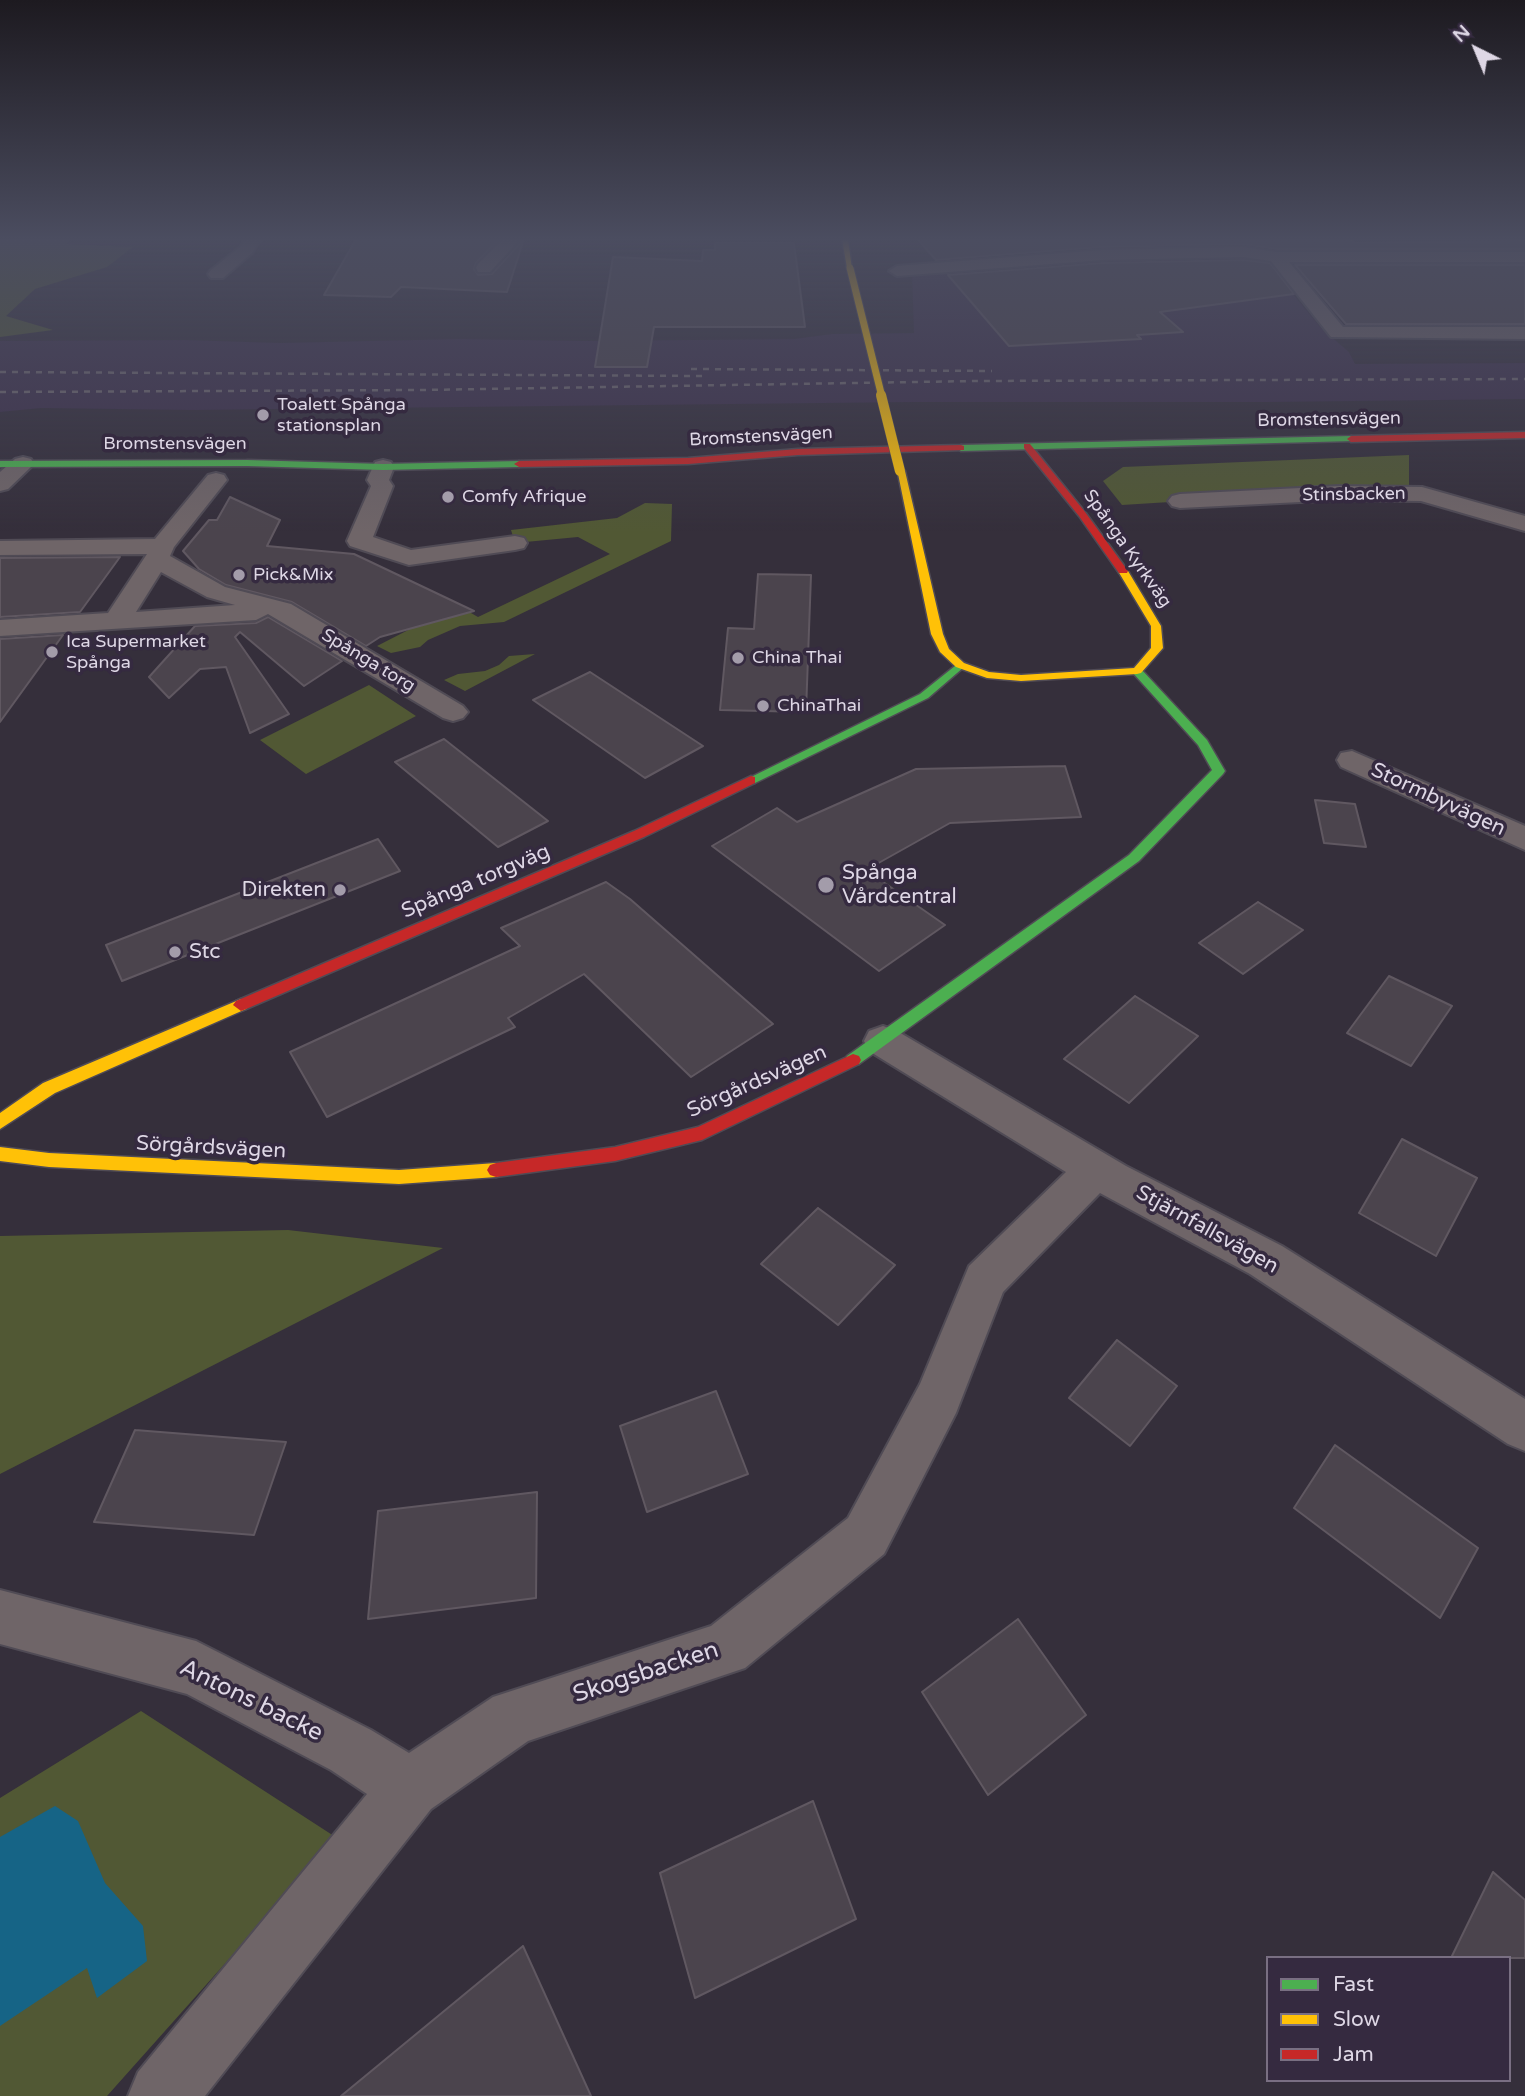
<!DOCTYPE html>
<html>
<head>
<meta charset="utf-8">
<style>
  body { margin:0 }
  #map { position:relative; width:1525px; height:2096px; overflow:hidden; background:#352f3b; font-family:"Varela Round",sans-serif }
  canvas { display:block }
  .legend { position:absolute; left:1266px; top:1956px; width:245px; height:126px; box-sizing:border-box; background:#352a40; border:2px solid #796f82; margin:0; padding:9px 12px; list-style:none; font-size:21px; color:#ded7e5 }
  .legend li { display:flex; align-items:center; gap:14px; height:35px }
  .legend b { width:35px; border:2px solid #796f82 }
  .north { position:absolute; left:1441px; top:14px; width:70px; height:70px; -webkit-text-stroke:5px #352a40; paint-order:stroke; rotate:317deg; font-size:19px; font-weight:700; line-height:28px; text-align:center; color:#ded7e5 }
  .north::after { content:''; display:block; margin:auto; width:24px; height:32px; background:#ded7e5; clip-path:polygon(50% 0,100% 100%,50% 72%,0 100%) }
</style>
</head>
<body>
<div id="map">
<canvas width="1525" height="2096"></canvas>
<ul class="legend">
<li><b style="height:9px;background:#4caf50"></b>Fast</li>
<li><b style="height:9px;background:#ffc107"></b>Slow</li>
<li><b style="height:9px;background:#c62828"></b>Jam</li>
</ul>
<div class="north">N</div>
</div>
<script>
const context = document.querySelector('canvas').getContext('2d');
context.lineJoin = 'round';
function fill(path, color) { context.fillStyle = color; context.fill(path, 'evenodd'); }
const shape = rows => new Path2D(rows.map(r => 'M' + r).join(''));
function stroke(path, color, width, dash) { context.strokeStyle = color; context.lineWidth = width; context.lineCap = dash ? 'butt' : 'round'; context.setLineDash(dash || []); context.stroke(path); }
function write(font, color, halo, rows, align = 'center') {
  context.font = font + ' "Varela Round",sans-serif'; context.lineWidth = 7; context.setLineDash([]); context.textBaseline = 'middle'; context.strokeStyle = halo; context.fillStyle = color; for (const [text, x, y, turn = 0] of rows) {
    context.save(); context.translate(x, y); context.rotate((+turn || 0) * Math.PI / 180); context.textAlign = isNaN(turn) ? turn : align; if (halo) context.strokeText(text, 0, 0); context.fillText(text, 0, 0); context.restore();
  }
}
const built = shape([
  [1263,258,1322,329,1349,352,1355,364,1525,363,1525,399,1269,402,916,402,192,410,41,408,0,412,0,341,185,340,280,343,459,339,585,341,794,339,832,334,914,333,912,275]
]);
const green = shape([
  [0,239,71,239,67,244,133,247,107,267,35,289,6,316,53,330,0,337],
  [1409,455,1409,487,1122,505,1103,481,1123,467],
  [645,503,672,504,671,541,504,622,460,626,428,640,420,647,391,653,377,646,457,605,478,617,610,554,578,537,515,543,511,530,617,518],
  [535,654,465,691,444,680,458,674,485,671,499,665,509,656],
  [369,685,416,716,306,774,260,740],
  [288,1230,443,1248,0,1474,0,1236],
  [141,1711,337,1838,107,2096,0,2096,0,1798]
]);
const water = shape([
  [55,1806,78,1821,105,1883,143,1926,147,1961,97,1998,87,1968,0,2026,0,1837]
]);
const building = shape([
  [356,239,499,239,476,263,474,269,478,275,492,274,524,239,507,292,401,287,391,297,324,295,356,239],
  [917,239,1350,239,1354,243,1525,241,1525,249,1276,249,1243,244,1102,247,936,260,917,239],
  [715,243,794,243,805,327,654,327,647,367,595,367,613,257,702,261,703,250,715,250,715,243],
  [1243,260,1270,263,1294,294,1160,312,1183,332,1137,335,1141,339,1009,346,948,275,1102,263,1243,260],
  [1295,265,1525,265,1525,324,1346,324,1295,265],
  [230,497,280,520,267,546,354,554,474,611,380,637,366,646,292,602,226,585,199,569,183,551,209,520,217,520,230,497],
  [120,557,80,612,0,617,0,558,120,557],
  [758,574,811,575,806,712,720,710,728,628,754,629,758,574],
  [268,617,342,661,304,686,240,632,235,637,289,714,250,733,226,667,200,669,169,698,149,677,195,626,256,623,268,617],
  [63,635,0,722,0,639,63,635],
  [590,672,703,746,645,778,533,700,590,672],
  [444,739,548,821,498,847,395,762,444,739],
  [1065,766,1081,817,950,823,866,870,945,925,879,971,712,846,777,808,797,822,916,769,1065,766],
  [1315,800,1355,804,1366,847,1324,843,1315,800],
  [378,839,400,871,122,981,106,945,378,839],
  [606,882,630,899,773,1024,691,1077,584,974,508,1018,515,1027,327,1117,290,1052,520,946,501,928,606,882],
  [1258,902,1303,930,1243,974,1199,943,1258,902],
  [1389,976,1452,1006,1411,1066,1347,1033,1389,976],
  [1135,996,1198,1036,1129,1103,1064,1059,1135,996],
  [1402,1139,1477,1178,1436,1256,1359,1213,1402,1139],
  [818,1208,895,1265,838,1325,761,1264,818,1208],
  [1117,1340,1177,1386,1130,1446,1069,1398,1117,1340],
  [716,1391,748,1474,647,1512,620,1426,716,1391],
  [135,1430,286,1442,254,1535,94,1522,135,1430],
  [1335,1445,1478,1548,1440,1618,1294,1508,1335,1445],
  [537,1492,536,1598,368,1619,378,1511,537,1492],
  [1018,1619,1086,1715,988,1795,922,1692,1018,1619],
  [813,1801,856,1919,695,1998,660,1873,813,1801],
  [1493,1872,1525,1900,1525,1958,1451,1958,1493,1872],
  [523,1946,591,2096,341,2096,523,1946]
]);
const street = shape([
  [245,239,261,239,252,253,223,278,211,278,208,274,211,270,240,247,245,239],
  [503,239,520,239,490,272,478,272,476,268,478,264,503,239],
  [1243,247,1276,252,1525,252,1525,262,1289,262,1343,327,1525,327,1525,339,1331,337,1271,261,1243,257,1102,260,897,276,889,271,897,266,1102,250,1243,247],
  [23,457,31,459,34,464,8,489,0,491,0,472,15,459,23,457],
  [383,460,391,462,394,467,389,480,393,486,373,537,411,550,515,536,524,538,527,543,524,548,515,550,409,565,350,546,347,541,371,486,367,480,375,462,383,460],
  [216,473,224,475,227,480,174,547,170,556,225,587,291,604,463,706,468,712,463,718,453,721,443,718,268,614,256,620,0,636,0,620,108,613,147,554,0,555,0,541,155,539,208,475,216,473],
  [161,572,207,597,235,605,136,612,161,572],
  [1340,486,1422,487,1525,516,1525,531,1421,501,1340,500,1180,508,1172,506,1168,501,1172,496,1180,494,1340,486],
  [1352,751,1525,826,1525,850,1341,767,1337,760,1341,753,1352,751],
  [883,1026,897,1031,1126,1166,1282,1246,1525,1399,1525,1451,1508,1444,1250,1274,1100,1193,1003,1292,956,1413,884,1554,745,1668,528,1741,431,1809,205,2096,128,2096,138,2072,367,1794,331,1770,187,1694,0,1644,0,1590,196,1641,371,1730,409,1753,493,1697,711,1626,848,1518,920,1384,969,1266,1066,1172,869,1051,864,1041,869,1031,883,1026]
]);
const fast = shape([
  [1351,436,1354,437,1354,441,961,451,957,448,961,445,1351,436],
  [247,460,383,464,519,461,524,464,519,467,383,470,247,466,0,467,0,461,247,460],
  [960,662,964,663,964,667,928,698,755,783,747,783,745,780,920,694,960,662],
  [1137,668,1141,669,1207,740,1225,771,1223,774,1139,861,859,1064,847,1064,845,1060,847,1056,1129,855,1212,770,1198,745,1133,673,1133,669,1137,668]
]);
const slow = shape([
  [842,239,848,239,852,269,847,268,842,239],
  [897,469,905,471,943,634,949,649,964,663,989,672,1021,675,1134,668,1151,648,1151,626,1118,571,1123,568,1128,571,1161,626,1163,648,1141,673,1137,674,1021,681,987,678,956,667,940,652,931,634,897,469],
  [241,999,249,1005,246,1009,55,1093,0,1129,0,1113,43,1083,241,999],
  [0,1147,49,1153,399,1170,496,1163,502,1165,505,1170,502,1175,496,1177,399,1184,49,1167,0,1161,0,1147]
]);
const jam = shape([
  [1525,432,1525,438,1351,442,1347,439,1351,436,1525,432],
  [1024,444,1030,444,1085,512,1128,571,1127,573,1119,573,1079,516,1024,448,1024,444],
  [961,445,964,446,964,450,798,455,688,464,519,467,514,464,519,461,688,458,798,449,961,445],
  [751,776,755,777,755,783,644,837,246,1009,241,1011,233,1005,236,1001,634,831,751,776],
  [853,1054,859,1056,861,1060,859,1064,702,1140,615,1161,496,1177,490,1175,487,1170,490,1165,496,1163,615,1147,698,1127,853,1054]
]);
const rail = shape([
  [691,369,992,371],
  [0,372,703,376],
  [0,392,421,390,977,381,1525,379]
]);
const slowBridgeFar1 = shape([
  [850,268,882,397]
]);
const slowBridge = shape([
  [881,395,900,471]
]);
const markers = [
  [263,415,7,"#a39caa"],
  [448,497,7,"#a39caa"],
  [239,575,7,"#a39caa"],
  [52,652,7,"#a39caa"],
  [738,658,7,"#a39caa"],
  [763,706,7,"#a39caa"],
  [826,885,9,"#a39caa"],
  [340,890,7,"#a39caa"],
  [175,952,7,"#a39caa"]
];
const farPoinames = [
  ["Toalett Spånga",277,405],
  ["stationsplan",277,426],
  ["Comfy Afrique",462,497],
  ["Pick&Mix",253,575],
  ["Ica Supermarket",66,642],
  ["Spånga",66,663],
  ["China Thai",752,658],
  ["ChinaThai",777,706]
];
const farStreetnames = [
  ["Bromstensvägen",1329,420,-1],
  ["Bromstensvägen",761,437,-3],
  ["Bromstensvägen",175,444],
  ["Stinsbacken",1354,495,-1],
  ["Spånga Kyrkväg",1127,549,55],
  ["Spånga torg",368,661,31]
];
const streetNames = [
  ["Stormbyvägen",1438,800,25],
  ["Spånga torgväg",476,882,-23],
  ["Sörgårdsvägen",757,1082,-24],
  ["Sörgårdsvägen",211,1148,3],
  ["Stjärnfallsvägen",1207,1230,29]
];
const poiNames = [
  ["Spånga",842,873],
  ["Vårdcentral",842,897],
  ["Direkten",326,890,"right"],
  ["Stc",189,952]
];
const nearStreetnames = [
  ["Skogsbacken",646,1673,-18],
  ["Antons backe",251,1701,26]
];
fill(built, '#3e314b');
fill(green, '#515834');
fill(water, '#166486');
fill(building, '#4b444d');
stroke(building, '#605861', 2);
stroke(street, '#504b55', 4);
stroke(fast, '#504b55', 3);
stroke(slow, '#504b55', 3);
stroke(jam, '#504b55', 3);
fill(street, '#6f6568');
fill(fast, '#4caf50');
fill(slow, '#ffc107');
fill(jam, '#c62828');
stroke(rail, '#716a70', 2.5, [6, 6]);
stroke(slowBridgeFar1, '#504b55', 9, []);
stroke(slowBridge, '#504b55', 11, []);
stroke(slowBridgeFar1, '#ffc107', 7);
stroke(slowBridge, '#ffc107', 10);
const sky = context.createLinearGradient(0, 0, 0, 532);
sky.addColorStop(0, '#1d1a20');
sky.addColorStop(0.45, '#4b4d60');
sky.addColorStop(1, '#4b4d6000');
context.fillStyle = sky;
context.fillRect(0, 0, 1525, 532);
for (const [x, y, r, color] of markers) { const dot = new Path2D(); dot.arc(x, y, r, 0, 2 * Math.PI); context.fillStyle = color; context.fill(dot); stroke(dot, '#352a40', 2.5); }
write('18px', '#ded7e5', '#352a40', farPoinames, 'left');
write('18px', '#ded7e5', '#352a40', farStreetnames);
write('21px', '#ded7e5', '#352a40', streetNames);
write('21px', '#ded7e5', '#352a40', poiNames, 'left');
write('24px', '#ded7e5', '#352a40', nearStreetnames);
</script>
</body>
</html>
